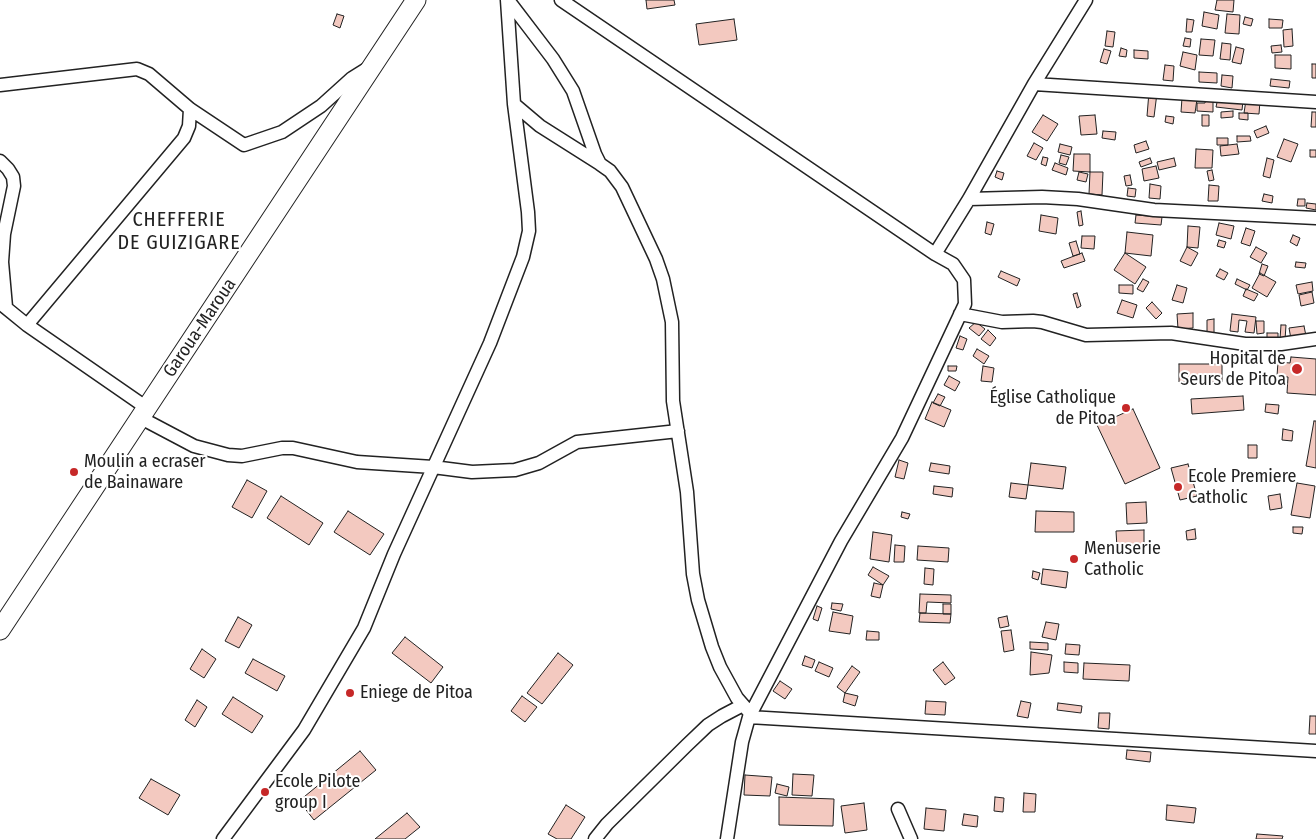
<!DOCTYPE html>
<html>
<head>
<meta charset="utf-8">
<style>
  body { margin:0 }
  canvas { display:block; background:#fff }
</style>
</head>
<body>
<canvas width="1316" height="839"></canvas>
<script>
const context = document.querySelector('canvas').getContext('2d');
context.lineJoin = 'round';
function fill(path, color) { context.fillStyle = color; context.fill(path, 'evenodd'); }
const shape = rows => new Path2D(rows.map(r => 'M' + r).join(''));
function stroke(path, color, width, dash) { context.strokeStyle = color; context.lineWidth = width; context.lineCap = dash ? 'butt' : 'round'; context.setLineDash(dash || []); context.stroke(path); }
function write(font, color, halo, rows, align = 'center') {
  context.font = font + ' "Fira Sans Condensed",sans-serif'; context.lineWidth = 4; context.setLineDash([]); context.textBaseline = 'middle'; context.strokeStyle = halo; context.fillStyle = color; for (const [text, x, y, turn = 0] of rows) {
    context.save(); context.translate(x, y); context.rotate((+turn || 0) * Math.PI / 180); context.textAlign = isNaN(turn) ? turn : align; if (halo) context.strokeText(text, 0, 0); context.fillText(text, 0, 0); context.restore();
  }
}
const building = shape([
  [646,0,674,0,675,5,647,9,646,0],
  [1217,0,1234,0,1233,12,1215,10,1217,0],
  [1204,12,1219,15,1217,29,1202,26,1204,12],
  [337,14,344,16,340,28,333,25,337,14],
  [1227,14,1240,15,1239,34,1225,33,1227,14],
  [1245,17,1253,19,1251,26,1243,24,1245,17],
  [734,19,737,40,699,45,696,24,734,19],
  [1187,19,1194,20,1192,32,1186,32,1187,19],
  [1269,19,1283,20,1282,28,1269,28,1269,19],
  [1292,29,1293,46,1284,47,1283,30,1292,29],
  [1107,31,1115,32,1113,47,1105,46,1107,31],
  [1185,38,1191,39,1190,47,1183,46,1185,38],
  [1201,39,1215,40,1213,56,1199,55,1201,39],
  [1222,43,1231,44,1230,60,1220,59,1222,43],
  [1281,45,1282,52,1272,53,1271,46,1281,45],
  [1236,47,1244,49,1241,64,1232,62,1236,47],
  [1121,48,1127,50,1126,57,1119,56,1121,48],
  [1104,49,1111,51,1107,64,1100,62,1104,49],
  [1134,50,1148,51,1148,59,1134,58,1134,50],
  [1183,52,1197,55,1195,70,1180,66,1183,52],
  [1275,55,1291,55,1291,69,1275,68,1275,55],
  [1312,64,1316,64,1316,78,1312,78,1312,64],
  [1165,65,1174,66,1173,81,1163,80,1165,65],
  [1199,72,1217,73,1217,83,1199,82,1199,72],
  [1222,75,1233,76,1232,88,1221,86,1222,75],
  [1271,79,1290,81,1289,88,1270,86,1271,79],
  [1149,92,1157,93,1154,117,1147,116,1149,92],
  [1206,97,1213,98,1213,112,1197,111,1197,103,1205,103,1206,97],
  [1182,98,1197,99,1195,113,1181,112,1182,98],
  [1218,98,1243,101,1242,110,1216,107,1218,98],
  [1246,100,1260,101,1259,114,1244,113,1246,100],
  [1233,111,1233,117,1221,118,1221,112,1233,111],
  [1312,112,1316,112,1316,127,1311,127,1312,112],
  [1239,113,1248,113,1248,120,1239,119,1239,113],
  [1043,115,1058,124,1047,141,1032,132,1043,115],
  [1095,115,1097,134,1081,135,1079,116,1095,115],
  [1202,115,1209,115,1209,126,1202,126,1202,115],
  [1166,116,1174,117,1173,124,1165,122,1166,116],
  [1266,126,1269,133,1257,138,1254,131,1266,126],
  [1103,131,1116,132,1115,140,1102,138,1103,131],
  [1237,136,1250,136,1251,141,1237,142,1237,136],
  [1217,138,1228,138,1228,145,1217,145,1217,138],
  [1284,139,1298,144,1291,162,1277,157,1284,139],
  [1146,141,1149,149,1136,153,1134,145,1146,141],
  [1034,143,1043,148,1036,160,1027,156,1034,143],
  [1060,144,1072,147,1070,155,1058,152,1060,144],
  [1237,144,1239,154,1221,156,1220,146,1237,144],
  [1196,149,1213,150,1212,168,1195,168,1196,149],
  [1310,150,1316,150,1316,157,1310,157,1310,150],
  [1074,154,1090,154,1090,172,1073,171,1074,154],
  [1061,155,1069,157,1066,165,1059,163,1061,155],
  [1043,157,1048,158,1046,166,1041,164,1043,157],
  [1150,158,1152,163,1141,167,1139,162,1150,158],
  [1174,158,1176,166,1159,170,1157,162,1174,158],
  [1267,158,1274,160,1270,178,1263,176,1267,158],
  [1055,163,1068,168,1066,175,1052,170,1055,163],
  [1156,166,1159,178,1144,181,1142,169,1156,166],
  [1212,170,1214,180,1209,181,1207,171,1212,170],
  [997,171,1004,173,1002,180,995,177,997,171],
  [1079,172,1088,174,1086,182,1077,180,1079,172],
  [1090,172,1103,172,1102,195,1089,194,1090,172],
  [1130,175,1132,185,1126,186,1124,176,1130,175],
  [1150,184,1161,186,1160,199,1149,198,1150,184],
  [1209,185,1219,186,1218,201,1208,201,1209,185],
  [1128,188,1136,189,1135,197,1127,196,1128,188],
  [1264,194,1273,196,1272,203,1262,201,1264,194],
  [1298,199,1305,199,1305,206,1297,206,1298,199],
  [1307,203,1316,204,1316,210,1306,208,1307,203],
  [1081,211,1083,225,1079,226,1077,212,1081,211],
  [1041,215,1058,218,1056,234,1039,231,1041,215],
  [1136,215,1162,217,1161,225,1135,223,1136,215],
  [987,222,994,224,991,235,985,233,987,222],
  [1219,223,1234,226,1231,239,1216,235,1219,223],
  [1188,226,1200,227,1198,248,1187,247,1188,226],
  [1246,228,1255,231,1250,246,1241,243,1246,228],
  [1127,232,1153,235,1151,256,1125,253,1127,232],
  [1293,235,1300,238,1297,246,1290,242,1293,235],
  [1082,236,1095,236,1094,249,1081,248,1082,236],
  [1219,240,1226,242,1224,248,1217,246,1219,240],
  [1076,241,1080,254,1073,256,1069,243,1076,241],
  [1187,247,1198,253,1191,266,1180,261,1187,247],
  [1256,247,1267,253,1261,263,1250,257,1256,247],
  [1082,253,1085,261,1064,268,1061,261,1082,253],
  [1125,253,1146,267,1135,284,1114,270,1125,253],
  [1296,262,1306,263,1305,268,1295,267,1296,262],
  [1262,264,1268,266,1264,276,1259,274,1262,264],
  [1220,269,1228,273,1224,280,1216,276,1220,269],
  [1001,271,1020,279,1017,286,998,277,1001,271],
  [1260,273,1276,282,1267,297,1252,288,1260,273],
  [1143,279,1149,282,1143,292,1137,289,1143,279],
  [1237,279,1250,285,1247,290,1235,284,1237,279],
  [1312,282,1313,291,1298,294,1296,285,1312,282],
  [1119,285,1133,285,1133,294,1119,293,1119,285],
  [1177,285,1187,288,1183,303,1172,300,1177,285],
  [1246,289,1258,294,1254,301,1243,296,1246,289],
  [1312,292,1314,303,1301,306,1299,295,1312,292],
  [1077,293,1081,306,1077,308,1073,294,1077,293],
  [1122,300,1137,305,1133,318,1117,313,1122,300],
  [1152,302,1162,313,1156,319,1146,308,1152,302],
  [1193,313,1193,328,1178,329,1177,314,1193,313],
  [1232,314,1256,317,1254,333,1245,332,1247,321,1239,320,1238,332,1230,331,1232,314],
  [1214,319,1214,334,1207,334,1207,320,1214,319],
  [1256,321,1264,321,1264,333,1257,334,1256,321],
  [976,322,985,329,979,336,969,328,976,322],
  [1281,325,1286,325,1285,340,1280,339,1281,325],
  [1304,326,1306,336,1291,339,1289,328,1304,326],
  [988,330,996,338,990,346,981,339,988,330],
  [1267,333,1278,333,1278,339,1267,340,1267,333],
  [960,336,967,339,963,350,956,348,960,336],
  [977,349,989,356,984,364,973,356,977,349],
  [1291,357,1316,359,1316,395,1287,393,1288,377,1277,376,1278,362,1290,363,1291,357],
  [1179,364,1222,364,1222,382,1179,382,1179,364],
  [948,366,957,366,956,371,948,371,948,366],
  [983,366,994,368,992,382,981,381,983,366],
  [949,376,960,382,955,391,944,385,949,376],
  [938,394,945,397,940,406,933,403,938,394],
  [1243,396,1244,410,1192,414,1191,399,1243,396],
  [932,402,951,410,944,427,925,419,932,402],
  [1266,404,1279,405,1278,414,1265,412,1266,404],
  [1133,409,1160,468,1125,484,1097,425,1133,409],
  [1314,421,1316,421,1316,468,1306,466,1314,421],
  [1283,429,1293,431,1292,441,1282,440,1283,429],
  [1248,445,1257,445,1257,458,1248,458,1248,445],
  [899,460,908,463,904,479,895,477,899,460],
  [931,463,950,466,949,474,929,471,931,463],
  [1031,463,1066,467,1063,489,1028,485,1031,463],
  [1188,464,1197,496,1180,500,1171,468,1188,464],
  [247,480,267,491,252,518,232,507,247,480],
  [1011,483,1028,485,1026,499,1009,497,1011,483],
  [1297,483,1315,486,1310,518,1291,515,1297,483],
  [934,486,953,488,952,497,933,494,934,486],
  [1280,494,1282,508,1270,510,1268,496,1280,494],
  [281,496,323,523,309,545,267,518,281,496],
  [1146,502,1147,523,1127,524,1126,503,1146,502],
  [348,511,384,534,370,555,334,532,348,511],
  [1036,511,1074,512,1074,532,1035,532,1036,511],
  [902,512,910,514,908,519,901,517,902,512],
  [1293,527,1303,527,1302,534,1293,533,1293,527],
  [1195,529,1196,539,1187,540,1186,531,1195,529],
  [1144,530,1144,547,1117,548,1116,531,1144,530],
  [873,532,892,535,889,562,870,559,873,532],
  [895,545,905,546,904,562,894,562,895,545],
  [918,546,949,548,948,562,917,560,918,546],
  [873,567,889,576,883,585,868,575,873,567],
  [925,568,934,569,933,585,924,584,925,568],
  [1043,569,1068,572,1066,588,1041,584,1043,569],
  [1033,571,1040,573,1038,580,1032,578,1033,571],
  [874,583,883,585,880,598,871,596,874,583],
  [920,594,951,595,951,603,927,602,926,613,919,613,920,594],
  [832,603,843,604,841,611,831,609,832,603],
  [943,604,951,604,951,614,943,614,943,604],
  [817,606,822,608,818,621,813,619,817,606],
  [833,612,853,616,850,634,829,631,833,612],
  [920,613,951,614,950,623,919,622,920,613],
  [1007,616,1009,626,1000,628,998,618,1007,616],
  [238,617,252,625,239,648,225,641,238,617],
  [1046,622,1059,624,1056,640,1042,637,1046,622],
  [1011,630,1014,650,1004,652,1001,631,1011,630],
  [867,631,879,632,879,640,866,640,867,631],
  [405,637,443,667,431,683,392,653,405,637],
  [1030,642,1048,643,1048,650,1030,649,1030,642],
  [1066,644,1080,645,1079,655,1065,654,1066,644],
  [202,649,216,659,204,678,190,669,202,649],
  [1031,652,1052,655,1049,673,1030,675,1031,652],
  [558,653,573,665,542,704,527,693,558,653],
  [805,656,815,660,812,668,802,665,805,656],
  [253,659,285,676,277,691,245,673,253,659],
  [819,662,833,668,829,677,815,671,819,662],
  [943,662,955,678,945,685,933,670,943,662],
  [1064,662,1078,663,1078,673,1064,672,1064,662],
  [1084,663,1130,665,1129,681,1083,679,1084,663],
  [852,666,860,672,845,693,837,687,852,666],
  [780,681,792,689,785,699,773,691,780,681],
  [845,693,858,696,855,706,843,702,845,693],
  [522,696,537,707,525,722,511,711,522,696],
  [233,697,263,716,252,733,222,714,233,697],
  [197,700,207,707,195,727,185,720,197,700],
  [926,701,946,702,945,715,925,714,926,701],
  [1021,701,1031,703,1028,718,1017,716,1021,701],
  [1058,703,1082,706,1081,713,1057,710,1058,703],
  [1099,713,1110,713,1109,729,1098,728,1099,713],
  [1310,716,1316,716,1316,734,1309,734,1310,716],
  [1127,750,1151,752,1150,762,1126,759,1127,750],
  [360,751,376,770,314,820,299,801,360,751],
  [793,774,814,775,812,796,792,795,793,774],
  [745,775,772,777,770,796,744,795,745,775],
  [151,779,180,795,168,815,139,798,151,779],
  [777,784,789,787,787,796,775,793,777,784],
  [1024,793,1036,794,1035,812,1023,812,1024,793],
  [779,797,834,799,833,826,779,825,779,797],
  [995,797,1004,798,1003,812,994,811,995,797],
  [864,803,867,830,845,833,841,806,864,803],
  [566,805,585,817,571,839,557,839,548,834,566,805],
  [1167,805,1196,808,1194,823,1166,820,1167,805],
  [926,808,946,810,944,831,924,829,926,808],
  [407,813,420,827,405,839,375,839,407,813],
  [964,814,978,816,977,827,962,825,964,814],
  [1257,834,1283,836,1282,839,1256,839,1257,834]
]);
const minor = shape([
  [508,0,553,59,573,91,595,154,600,164,610,171,622,187,656,259,663,279,672,322,673,401,687,492,693,574,698,600,712,647,720,667,737,698,750,713],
  [561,0,935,254,953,264,964,280,965,304,902,438,841,541,749,717,742,742,727,839],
  [1034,84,1316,102],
  [0,85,137,69,149,74,190,109,244,145,282,132,321,106,352,78,368,68],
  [514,104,540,126,600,164],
  [0,161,8,169,13,177,14,186,4,234,2,262,6,307],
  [969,199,1042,197,1078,199,1154,210,1316,218],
  [935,254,969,199,1034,84,1086,0],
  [0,303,27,325,147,408],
  [960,314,1002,322,1033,321,1042,322,1086,335,1171,333,1245,344,1281,344,1316,339],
  [27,325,184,138,189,126,190,109],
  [141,418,194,446,228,455,242,456,282,448,293,448,357,462,433,467,472,472,515,470,539,463,577,442,678,431],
  [749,717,1316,751],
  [898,809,911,839],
  [223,839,304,730,364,628,394,554,490,343,523,257,529,231,528,212,514,104,507,0],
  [595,839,607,824,687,745,708,725,722,716,743,705]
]);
const highway = shape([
  [0,630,416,0]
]);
const markers = [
  [1297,369,6,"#c62828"],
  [1126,408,5,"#c62828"],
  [74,472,5,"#c62828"],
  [1178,487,5,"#c62828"],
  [1074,559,5,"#c62828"],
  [350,693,5,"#c62828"],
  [265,792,5,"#c62828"]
];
const streetNames = [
  ["Garoua-Maroua",200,328,-56]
];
const poiNames = [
  ["Hopital de",1286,359,"right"],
  ["Seurs de Pitoa",1286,380,"right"],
  ["Église Catholique",1116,398,"right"],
  ["de Pitoa",1116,419,"right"],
  ["Moulin a ecraser",84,462],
  ["de Bainaware",84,483],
  ["Ecole Premiere",1188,477],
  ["Catholic",1188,498],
  ["Menuserie",1084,549],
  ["Catholic",1084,570],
  ["Eniege de Pitoa",360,693],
  ["Ecole Pilote",275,782],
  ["group I",275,803]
];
const quarterNames = [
  ["CHEFFERIE",179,220],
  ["DE GUIZIGARE",179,243]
];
fill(building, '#f3c9c0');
stroke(building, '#222', 1);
stroke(minor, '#222', 15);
stroke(highway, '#222', 21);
stroke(minor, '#fff', 12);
stroke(highway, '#fff', 19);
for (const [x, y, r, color] of markers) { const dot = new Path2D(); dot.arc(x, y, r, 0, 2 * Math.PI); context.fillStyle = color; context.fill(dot); stroke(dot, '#fff', 2); }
write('18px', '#222', '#fff', streetNames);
write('18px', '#222', '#fff', poiNames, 'left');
context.letterSpacing = '1px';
write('20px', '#222', '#fff', quarterNames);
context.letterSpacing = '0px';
</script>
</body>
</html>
